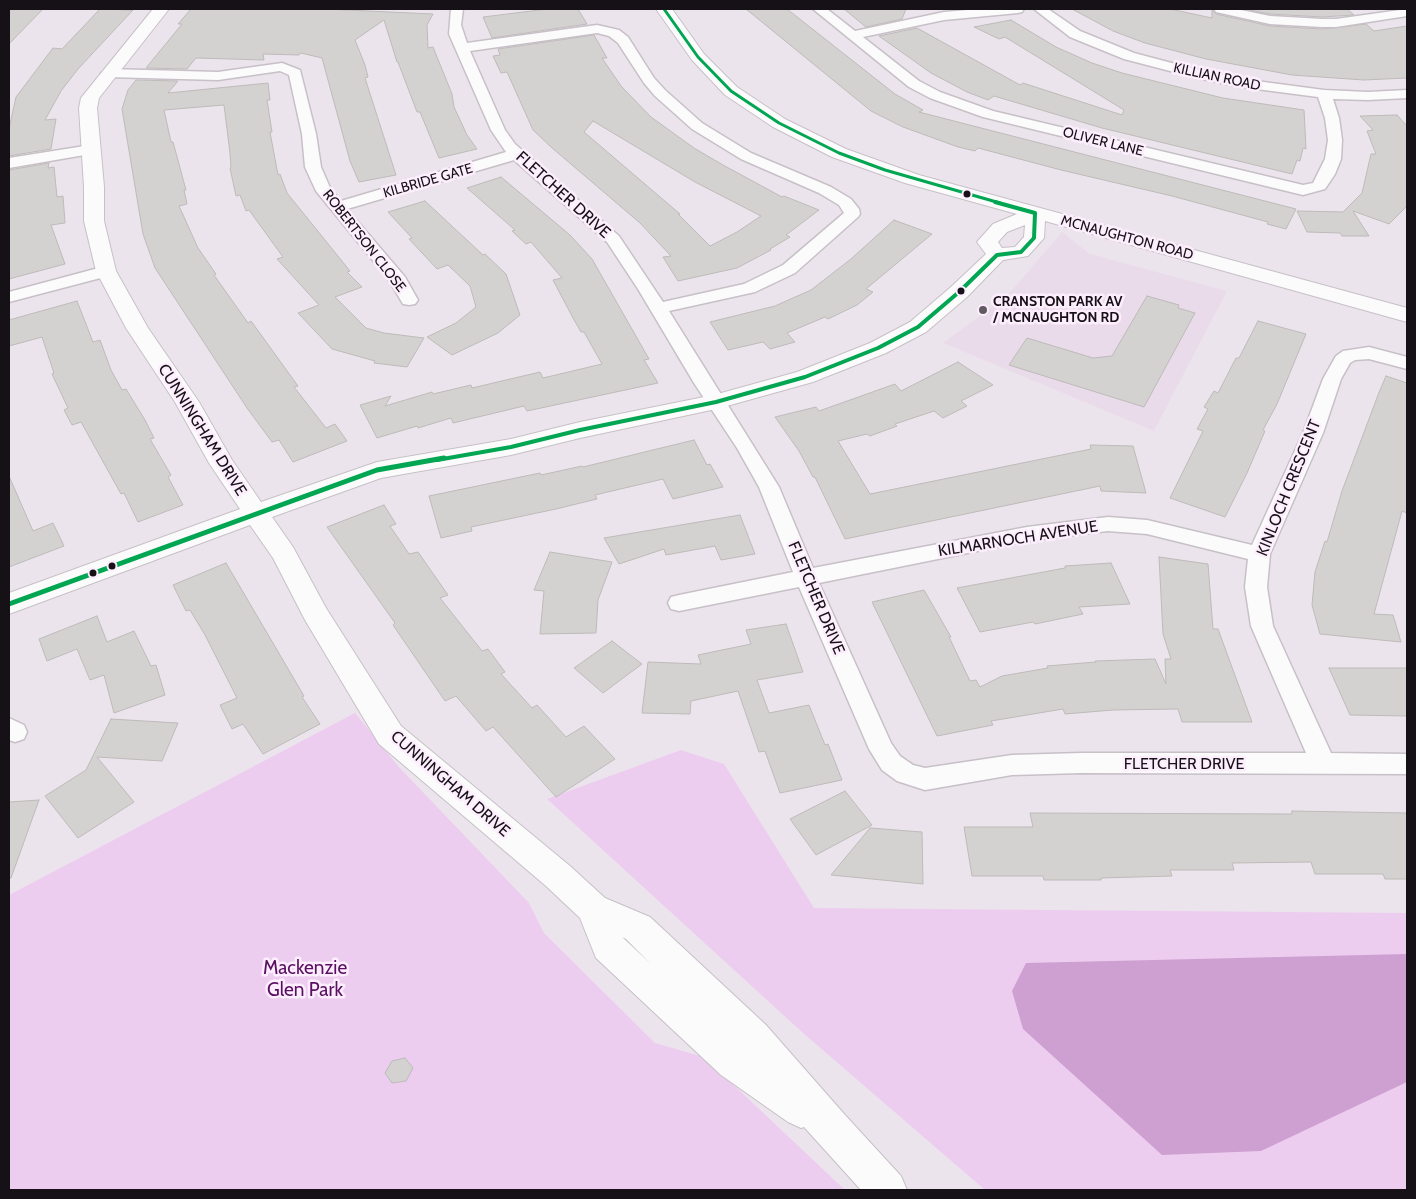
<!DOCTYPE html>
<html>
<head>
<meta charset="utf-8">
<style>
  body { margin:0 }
  #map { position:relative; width:1416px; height:1199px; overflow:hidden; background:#ece4ec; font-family:Cabin,sans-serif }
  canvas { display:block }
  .frame { position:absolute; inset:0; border:10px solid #161116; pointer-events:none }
</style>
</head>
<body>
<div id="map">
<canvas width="1416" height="1199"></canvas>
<div class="frame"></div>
</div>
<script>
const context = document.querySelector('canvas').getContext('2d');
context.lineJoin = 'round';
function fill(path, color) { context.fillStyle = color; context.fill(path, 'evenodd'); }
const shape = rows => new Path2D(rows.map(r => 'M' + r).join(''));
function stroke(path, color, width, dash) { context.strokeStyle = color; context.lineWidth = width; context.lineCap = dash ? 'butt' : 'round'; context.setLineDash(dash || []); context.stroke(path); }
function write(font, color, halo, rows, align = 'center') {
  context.font = font + ' Cabin,sans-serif'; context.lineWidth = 5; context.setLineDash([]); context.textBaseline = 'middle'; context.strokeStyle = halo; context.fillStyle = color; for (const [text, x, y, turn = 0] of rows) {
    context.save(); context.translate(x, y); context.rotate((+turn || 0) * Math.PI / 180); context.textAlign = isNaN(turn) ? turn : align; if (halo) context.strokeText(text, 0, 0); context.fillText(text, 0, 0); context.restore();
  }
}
const built = shape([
  [1062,232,1090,254,1227,291,1154,431,943,343,1007,296]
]);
const green = shape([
  [355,713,398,766,529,903,544,933,655,1043,704,1057,845,1190,9,1190,9,895],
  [681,750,724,764,814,908,1407,913,1407,1190,985,1190,803,1033,547,799]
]);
const water = shape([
  [1407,954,1407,1082,1261,1151,1162,1155,1023,1029,1012,991,1026,963]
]);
const building = shape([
  [9,9,43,9,9,44,9,9],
  [100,9,133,10,78,69,61,91,45,120,56,119,51,149,9,156,9,129,16,97,53,48,62,49,100,9],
  [191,9,325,9,433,14,427,25,428,48,433,47,452,94,454,107,467,135,477,149,439,158,420,112,417,112,398,62,397,62,384,20,355,40,365,65,368,77,365,78,396,175,359,182,350,161,322,58,301,53,299,55,263,54,264,60,196,58,187,69,146,68,182,24,178,24,191,9],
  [548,9,578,9,587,24,492,38,483,17,548,9],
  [746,9,787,9,895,94,923,110,919,112,1296,209,1286,229,1267,224,1268,222,1172,196,1061,170,978,148,975,151,958,147,903,127,871,111,746,9],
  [844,9,906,9,902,19,866,27,844,9],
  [1072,9,1170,9,1212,18,1212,9,1216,14,1270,26,1322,29,1366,24,1374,31,1407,26,1407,78,1364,80,1292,75,1206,59,1145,43,1113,31,1072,9],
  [1244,9,1347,9,1354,15,1322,17,1270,14,1244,9],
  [1011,20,1056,47,1092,63,1122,73,1223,98,1304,110,1306,149,1303,148,1300,161,1297,160,1292,174,1102,128,994,96,988,100,967,92,931,73,879,36,917,28,1020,85,1023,83,1122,115,1124,110,1005,37,999,39,974,27,1011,20],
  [594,35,607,58,602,58,621,86,651,117,694,148,723,165,782,197,784,196,819,210,786,235,790,237,770,249,771,250,737,268,678,281,663,257,671,256,640,223,551,147,533,130,507,72,501,73,493,56,500,55,498,49,594,35],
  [593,121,695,182,761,216,737,232,710,246,678,214,680,214,584,132,593,121],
  [136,80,178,81,168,93,268,83,270,100,267,100,272,132,270,132,278,175,280,174,287,193,350,271,347,272,362,287,335,297,366,328,384,333,424,338,407,367,374,363,375,361,332,349,298,313,319,305,277,259,283,257,249,210,246,211,240,195,236,196,230,168,231,167,230,153,224,105,164,110,171,142,173,142,186,190,184,190,187,204,179,206,198,248,216,274,214,275,248,323,251,321,298,386,294,387,326,428,335,424,347,441,293,462,279,440,272,442,247,408,155,268,143,234,122,109,128,90,136,80],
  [1397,115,1407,126,1407,206,1389,224,1353,211,1369,236,1342,236,1340,233,1307,232,1297,211,1343,212,1362,193,1371,154,1376,154,1367,131,1373,130,1360,116,1397,115],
  [49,163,48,168,54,167,57,197,63,196,65,223,51,225,65,264,9,279,9,170,49,163],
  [501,177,570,235,592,259,649,359,644,360,658,383,527,411,524,406,453,423,451,418,418,428,417,426,377,438,360,405,391,396,385,406,432,392,433,394,471,385,472,388,540,372,543,378,602,364,584,332,581,332,573,318,553,280,562,278,531,242,526,244,512,231,515,230,467,188,501,177],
  [425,201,483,255,485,254,506,274,520,315,498,333,452,355,427,337,456,323,476,307,470,286,448,265,437,269,409,239,412,238,388,212,425,201],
  [894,220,932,234,866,289,873,292,857,305,828,319,825,317,787,333,795,342,770,349,763,342,728,350,710,322,775,306,811,290,851,259,894,220],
  [1147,296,1179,305,1178,308,1195,313,1144,407,1009,365,1027,338,1093,358,1112,356,1147,296],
  [77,301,93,342,100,340,111,370,122,390,126,389,145,420,154,438,150,439,171,475,168,477,183,505,138,522,124,493,121,494,81,422,72,425,64,410,68,408,52,374,54,373,42,337,9,346,9,320,77,301],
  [1258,321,1306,334,1277,404,1263,430,1265,431,1247,473,1225,517,1170,498,1203,431,1197,429,1208,409,1204,407,1214,391,1218,393,1236,358,1239,358,1258,321],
  [958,362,993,385,961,401,967,406,943,418,934,411,895,424,897,426,870,436,867,434,838,441,870,494,1091,449,1090,445,1133,446,1146,493,1101,491,1100,486,845,539,815,477,813,477,799,451,775,417,816,407,819,411,895,384,901,391,958,362],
  [1386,376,1407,383,1407,513,1402,511,1374,614,1393,615,1401,642,1320,634,1312,605,1315,572,1325,541,1327,542,1342,491,1378,395,1386,376],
  [694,440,707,465,710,464,723,487,673,499,663,479,595,495,597,499,556,509,471,527,472,531,441,538,429,496,540,473,541,475,582,466,583,467,694,440],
  [9,476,33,531,53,523,64,546,9,567,9,476],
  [384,505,396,524,390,526,409,554,418,552,448,595,440,598,482,651,488,649,505,672,501,674,532,708,537,705,566,737,584,726,615,759,556,797,493,727,486,731,456,696,445,701,393,625,395,623,327,527,384,505],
  [740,515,755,554,721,560,715,546,666,555,664,549,619,564,604,538,740,515],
  [550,552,612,562,598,600,596,633,540,634,544,591,534,590,550,552],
  [1159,557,1208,564,1213,629,1218,629,1252,722,1182,722,1178,709,1113,710,1065,714,1063,709,991,721,993,725,937,736,872,602,924,590,951,637,949,637,970,681,976,680,980,687,1002,676,1048,668,1047,666,1096,662,1095,661,1155,659,1166,684,1165,659,1171,659,1163,634,1159,557],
  [226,563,304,696,302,697,320,724,263,754,243,724,232,729,220,705,237,698,205,635,190,610,186,611,173,585,226,563],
  [1111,563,1130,604,1079,607,1083,614,1035,624,1033,622,980,632,957,588,1065,568,1065,566,1111,563],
  [97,616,107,642,134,631,151,666,156,665,165,695,114,713,104,675,90,680,77,649,47,661,39,639,97,616],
  [786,624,803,672,757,680,769,713,809,705,825,745,828,744,842,780,780,793,765,751,759,752,738,691,691,701,690,714,642,713,648,662,701,664,698,655,751,644,746,630,786,624],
  [612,641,642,664,603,693,574,668,612,641],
  [1329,668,1407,668,1407,716,1350,715,1329,668],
  [111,719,178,723,162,761,97,757,134,802,78,838,45,796,86,770,111,719],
  [845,791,872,825,816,855,790,819,845,791],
  [39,800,11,878,9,878,9,802,39,800],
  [1292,811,1407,813,1407,879,1385,879,1383,874,1315,874,1311,862,1232,863,1234,870,1170,870,1172,876,1101,878,1101,880,1044,880,1043,876,972,876,964,827,1033,827,1030,813,1292,814,1292,811],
  [870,828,922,832,923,884,831,875,870,828],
  [405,1058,413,1068,406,1081,392,1083,385,1073,392,1061,405,1058]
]);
const minor = shape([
  [451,9,463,9,461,25,467,43,597,25,619,30,628,37,654,78,665,90,702,123,751,153,831,187,851,199,859,209,860,214,858,217,795,273,755,292,669,311,779,487,813,568,1027,527,1108,517,1147,520,1252,545,1303,433,1323,379,1336,356,1343,351,1369,347,1407,357,1407,369,1369,359,1355,360,1350,363,1341,379,1323,433,1270,554,1267,587,1273,626,1331,753,1407,754,1407,774,1081,773,1012,775,925,790,897,781,882,770,869,749,799,587,679,611,671,609,668,603,671,597,679,595,793,572,759,487,737,448,694,383,638,289,607,242,514,160,347,209,405,277,418,300,415,304,409,305,403,304,388,279,316,191,305,167,302,134,289,75,280,71,218,80,108,77,101,73,108,69,218,72,282,63,300,70,316,134,321,167,331,190,341,201,506,152,491,130,449,34,451,9],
  [597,33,609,36,618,43,644,83,655,96,692,129,741,159,819,193,839,205,844,213,783,265,744,284,663,302,619,236,515,144,505,130,470,51,597,33],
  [1108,531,1147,534,1248,559,1245,587,1251,626,1306,753,1081,753,1012,755,925,768,913,765,900,756,891,743,819,583,1027,541,1108,531],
  [813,9,827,9,855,31,944,12,980,9,1024,9,1022,12,1018,13,944,20,863,37,919,81,940,92,993,111,1303,185,1313,183,1325,159,1328,140,1325,118,1318,97,1241,87,1197,78,1124,59,1070,37,1034,9,1048,9,1080,31,1134,53,1198,70,1241,79,1324,90,1368,92,1407,90,1407,98,1368,100,1333,99,1339,118,1342,140,1341,159,1335,174,1325,189,1303,195,983,117,930,98,909,87,813,9],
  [1214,9,1236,9,1270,16,1322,19,1336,19,1407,9,1407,16,1336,27,1322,27,1270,24,1216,12,1214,9],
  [91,145,96,147,99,150,96,153,9,168,9,158,91,145],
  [106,266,112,267,115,271,112,275,9,302,9,292,106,266],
  [9,718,24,725,27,732,24,739,15,742,9,740,9,718]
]);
const tertiary = shape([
  [153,9,169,9,99,98,97,108,104,187,104,221,116,271,148,328,199,402,232,460,261,502,377,462,511,439,580,422,714,395,797,372,870,343,910,322,951,287,986,254,977,242,993,224,1017,214,905,183,832,157,773,127,725,95,692,60,656,9,672,9,704,54,737,87,785,119,846,149,919,175,1407,308,1407,322,1045,221,1044,238,1028,256,1003,260,967,297,926,332,886,353,813,382,716,409,580,438,511,455,381,478,272,517,293,547,326,608,401,726,570,866,605,898,650,917,766,1025,845,1115,901,1176,907,1190,861,1190,804,1127,801,1128,788,1122,721,1075,596,958,580,918,546,886,379,744,305,620,273,558,250,525,9,614,9,593,240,509,209,463,175,402,126,328,96,271,84,221,84,187,79,108,81,98,153,9],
  [1025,225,1024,237,1015,247,1002,248,998,242,1007,232,1025,225],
  [622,937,626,939,651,964,622,937]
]);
const bus1Far2 = shape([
  [664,9,698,57,731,91,779,123,839,153,885,170,1000,203]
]);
const bus1Far1 = shape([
  [995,202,1035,213],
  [437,460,511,447,580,430,716,402,805,377,878,348,918,327,959,292,997,255,1021,252,1034,238,1035,213]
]);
const bus1 = shape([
  [9,604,377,470,444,458]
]);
const markers = [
  [967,194,4.5,"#161116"],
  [961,291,4.5,"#161116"],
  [983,310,5,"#615b61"],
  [112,566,4.5,"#161116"],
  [93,573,4.5,"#161116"]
];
const farStreetnames = [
  ["KILLIAN ROAD",1217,77,12],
  ["OLIVER LANE",1103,142,14],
  ["KILBRIDE GATE",428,181,-16],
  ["MCNAUGHTON ROAD",1127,238,15],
  ["ROBERTSON CLOSE",364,241,52]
];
const farPoinames = [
  ["CRANSTON PARK AV",993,302],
  ["/ MCNAUGHTON RD",993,318]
];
const streetNames = [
  ["FLETCHER DRIVE",563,195,42],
  ["CUNNINGHAM DRIVE",202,430,58],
  ["KINLOCH CRESCENT",1289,488,-68],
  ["KILMARNOCH AVENUE",1018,539,-9],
  ["FLETCHER DRIVE",816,598,67],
  ["FLETCHER DRIVE",1184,764],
  ["CUNNINGHAM DRIVE",450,784,41]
];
const nearParknames = [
  ["Mackenzie",305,968],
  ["Glen Park",305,990]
];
fill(built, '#eadbeb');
fill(green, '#edcdef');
fill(water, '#cda0d1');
fill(building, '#d4d2d1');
stroke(building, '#bdbab9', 1);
stroke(minor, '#c7c0c7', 3);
stroke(tertiary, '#c7c0c7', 2);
fill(minor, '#fcfbfc');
fill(tertiary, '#fcfbfc');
stroke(bus1Far2, '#00a651', 3);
stroke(bus1Far1, '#00a651', 4);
stroke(bus1, '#00a651', 5);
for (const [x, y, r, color] of markers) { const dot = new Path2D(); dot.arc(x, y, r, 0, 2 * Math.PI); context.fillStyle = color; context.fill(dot); stroke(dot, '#fdeefe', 2); }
write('14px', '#161116', '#fdeefe', farStreetnames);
write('bold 14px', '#161116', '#fdeefe', farPoinames, 'left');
write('16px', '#161116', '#fdeefe', streetNames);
write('19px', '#5a0f62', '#fdeefe', nearParknames);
</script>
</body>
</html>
